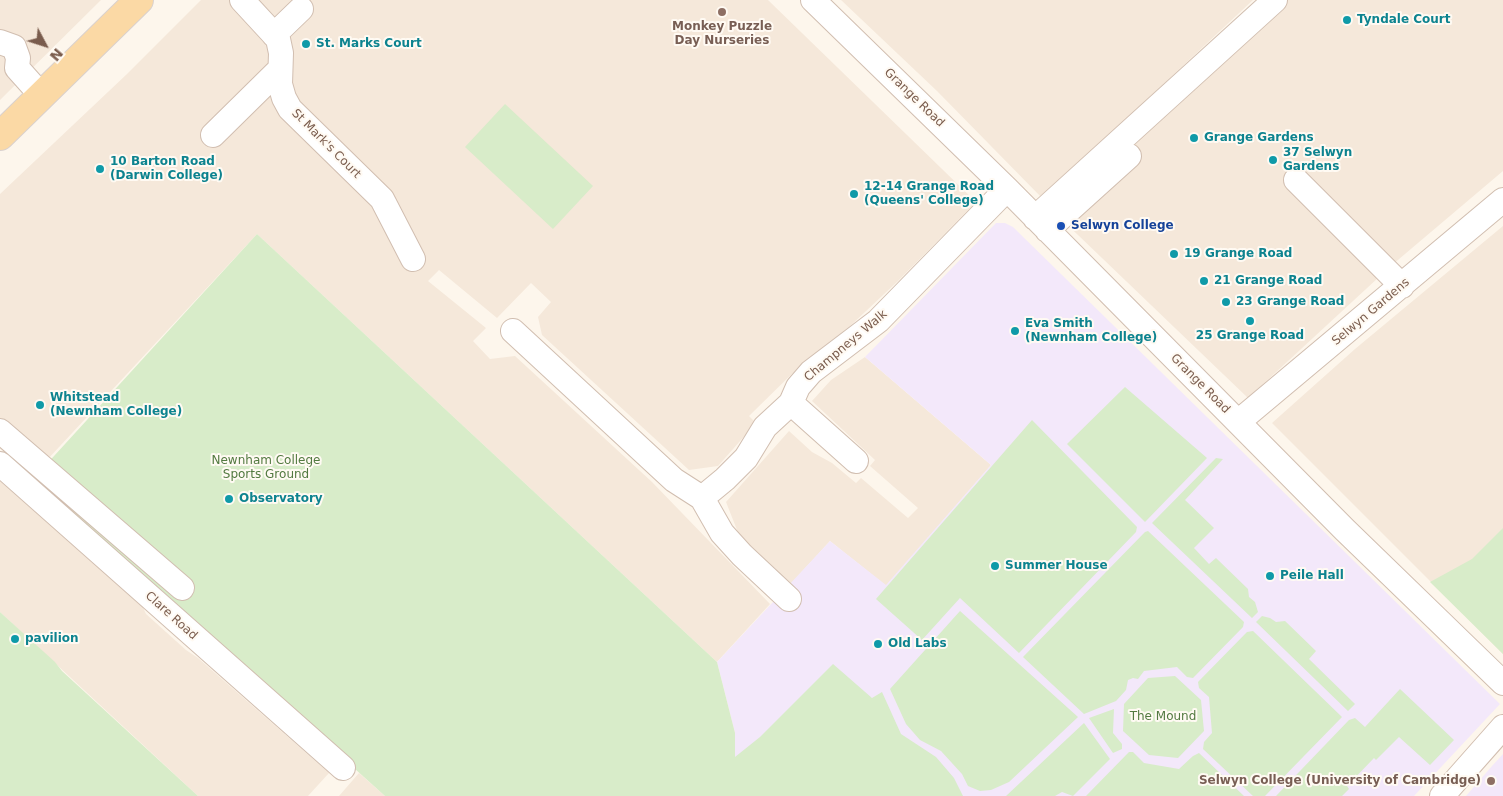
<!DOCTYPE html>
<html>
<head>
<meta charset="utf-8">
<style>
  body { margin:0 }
  #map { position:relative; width:1503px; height:796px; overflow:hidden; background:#fdf6ec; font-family:"DejaVu Sans",sans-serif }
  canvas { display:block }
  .north { position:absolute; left:20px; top:20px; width:50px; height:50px; -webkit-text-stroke:4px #fffaf3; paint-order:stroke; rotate:130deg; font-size:14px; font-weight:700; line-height:20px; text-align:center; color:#7a5c4d }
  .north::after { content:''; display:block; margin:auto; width:18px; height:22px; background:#7a5c4d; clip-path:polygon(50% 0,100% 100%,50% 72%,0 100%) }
</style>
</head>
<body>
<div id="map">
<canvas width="1503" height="796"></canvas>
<div class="north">N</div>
</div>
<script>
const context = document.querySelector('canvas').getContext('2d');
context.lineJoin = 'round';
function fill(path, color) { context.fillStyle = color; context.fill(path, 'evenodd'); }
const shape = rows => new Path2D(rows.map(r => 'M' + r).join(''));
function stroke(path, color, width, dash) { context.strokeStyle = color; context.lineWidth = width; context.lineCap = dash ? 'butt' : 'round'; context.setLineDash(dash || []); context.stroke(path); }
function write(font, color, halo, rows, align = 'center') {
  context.font = font + ' "DejaVu Sans",sans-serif'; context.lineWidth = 4; context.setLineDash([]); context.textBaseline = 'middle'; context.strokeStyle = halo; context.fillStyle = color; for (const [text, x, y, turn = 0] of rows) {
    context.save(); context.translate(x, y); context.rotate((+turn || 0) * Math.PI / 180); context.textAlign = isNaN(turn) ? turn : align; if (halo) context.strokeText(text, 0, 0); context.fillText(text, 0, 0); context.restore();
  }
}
const residential = shape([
  [0,0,101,0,0,100],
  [201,0,768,0,976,202,898,281,849,327,804,362,749,416,756,423,718,466,689,470,542,335,538,317,551,302,531,283,497,318,439,270,428,281,486,328,473,341,490,359,515,356,652,482,770,604,717,662,257,234,47,460,0,418,0,194,127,74],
  [841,0,1253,0,1042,198,937,91],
  [1285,0,1503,0,1503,171,1392,265,1248,398,1054,212],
  [1503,226,1503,654,1272,423,1355,349],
  [865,357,991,465,886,586,830,541,791,584,739,535,726,502,789,431,812,452,832,463,856,483,861,478,908,518,918,508,870,466,875,460,812,401,831,380],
  [0,479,141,603,146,614,186,650,198,658,329,773,308,796,198,796,0,612],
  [359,773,385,796,339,796]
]);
const education = shape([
  [996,223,1005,223,1013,227,1500,704,1414,796,731,796,735,733,717,662,830,541,886,585,991,465,865,357],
  [1503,754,1503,796,1466,796,1492,766]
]);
const green = shape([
  [505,104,593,186,553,229,465,147],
  [257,234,717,662,735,733,735,757,760,737,833,664,872,698,882,692,901,734,936,757,954,778,963,796,385,796,33,479],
  [1125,387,1207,458,1145,522,1067,444],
  [1032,420,1137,527,1136,532,1019,653,960,598,922,640,876,599],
  [1216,458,1223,459,1185,500,1214,528,1194,548,1209,564,1216,558,1248,589,1249,597,1255,602,1258,612,1252,618,1152,523],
  [1503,528,1503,654,1430,582,1472,559],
  [1148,531,1244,622,1243,627,1193,678,1187,677,1177,667,1144,671,1138,679,1133,678,1128,680,1126,690,1116,701,1084,714,1023,657,1145,532],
  [960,611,1078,717,1009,782,991,790,980,791,968,786,962,774,941,751,920,740,906,724,890,689],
  [0,612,55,662,62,671,198,796,0,796],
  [1262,616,1270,618,1276,622,1285,621,1316,651,1309,659,1355,704,1348,711,1256,622],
  [1253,631,1342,717,1265,796,1253,796,1203,749,1204,742,1212,733,1209,697,1199,688,1198,682,1247,632],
  [1175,676,1201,700,1204,731,1178,758,1149,755,1123,731,1124,704,1148,678],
  [1400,689,1454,740,1430,765,1399,737,1376,760,1374,758,1347,786,1349,789,1342,796,1276,796,1349,720,1355,718,1365,727],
  [1114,709,1113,733,1122,744,1122,749,1113,753,1089,718],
  [1084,723,1110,759,1073,796,1062,792,1055,796,1006,796],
  [1129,752,1133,752,1144,763,1179,769,1193,756,1199,753,1244,796,1086,796]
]);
const minor = shape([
  [242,0,278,39,281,53,280,84,284,98,290,109,382,199,413,259],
  [813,0,1007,189,1345,530,1503,683],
  [274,35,301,9],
  [0,42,14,47,18,58,17,68,42,96],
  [213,135,280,69],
  [1296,180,1402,286],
  [1035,218,1275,0],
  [1047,230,1129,156],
  [513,331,674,480,702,498,725,479,746,458,765,427,791,403,798,387,811,372,878,321,1007,189],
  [791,403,856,461],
  [1238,422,1503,200],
  [0,431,182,588],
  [0,464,343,768],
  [702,498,722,533,742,555,789,599],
  [1442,796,1503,727]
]);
const major = shape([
  [0,136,139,0]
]);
const markers = [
  [722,12,5,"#8d6e63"],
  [1347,20,5,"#0f9aa8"],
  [306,44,5,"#0f9aa8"],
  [1194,138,5,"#0f9aa8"],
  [1273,160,5,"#0f9aa8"],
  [100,169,5,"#0f9aa8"],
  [854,194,5,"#0f9aa8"],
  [1061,226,5,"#1a4fb4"],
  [1174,254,5,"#0f9aa8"],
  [1204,281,5,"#0f9aa8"],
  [1226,302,5,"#0f9aa8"],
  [1250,321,5,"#0f9aa8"],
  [1015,331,5,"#0f9aa8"],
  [40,405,5,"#0f9aa8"],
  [229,499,5,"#0f9aa8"],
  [995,566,5,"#0f9aa8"],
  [1270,576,5,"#0f9aa8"],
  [15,639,5,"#0f9aa8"],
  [878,644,5,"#0f9aa8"],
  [1491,781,5,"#8d6e63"]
];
const cultureNames = [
  ["Tyndale Court",1357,20],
  ["St. Marks Court",316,44],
  ["Grange Gardens",1204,138],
  ["37 Selwyn",1283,153],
  ["Gardens",1283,167],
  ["10 Barton Road",110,162],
  ["(Darwin College)",110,176],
  ["12-14 Grange Road",864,187],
  ["(Queens' College)",864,201],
  ["19 Grange Road",1184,254],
  ["21 Grange Road",1214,281],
  ["23 Grange Road",1236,302],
  ["Eva Smith",1025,324],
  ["(Newnham College)",1025,338],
  ["25 Grange Road",1250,336,"center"],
  ["Whitstead",50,398],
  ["(Newnham College)",50,412],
  ["Observatory",239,499],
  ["Summer House",1005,566],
  ["Peile Hall",1280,576],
  ["pavilion",25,639],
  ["Old Labs",888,644]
];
const educationNames = [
  ["Monkey Puzzle",722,27],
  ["Day Nurseries",722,41],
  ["Selwyn College (University of Cambridge)",1481,781,"right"]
];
const streetNames = [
  ["Grange Road",914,98,44],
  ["St Mark's Court",326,144,45],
  ["Selwyn Gardens",1371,312,-40],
  ["Champneys Walk",846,346,-40],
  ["Grange Road",1200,384,45],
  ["Clare Road",171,616,42]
];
const transitNames = [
  ["Selwyn College",1071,226]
];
const parkNames = [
  ["Newnham College",266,461],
  ["Sports Ground",266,475],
  ["The Mound",1163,717]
];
fill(residential, '#f5e8da');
fill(education, '#f3e8fa');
fill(green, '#d8ecc9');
stroke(minor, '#d1beb0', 26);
stroke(major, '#dad1cd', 30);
stroke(minor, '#fff', 24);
stroke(major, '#fbd9a5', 28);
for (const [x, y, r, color] of markers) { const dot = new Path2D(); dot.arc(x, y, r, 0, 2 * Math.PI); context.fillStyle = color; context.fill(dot); stroke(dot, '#fffaf3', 2); }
write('bold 12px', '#0d838f', '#fffaf3', cultureNames, 'left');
write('bold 12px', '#785e54', '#fffaf3', educationNames);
write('12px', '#7a5c4d', '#fffaf3', streetNames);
write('bold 12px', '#164399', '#fffaf3', transitNames, 'left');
write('12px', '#537a41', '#fffaf3', parkNames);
</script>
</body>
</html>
